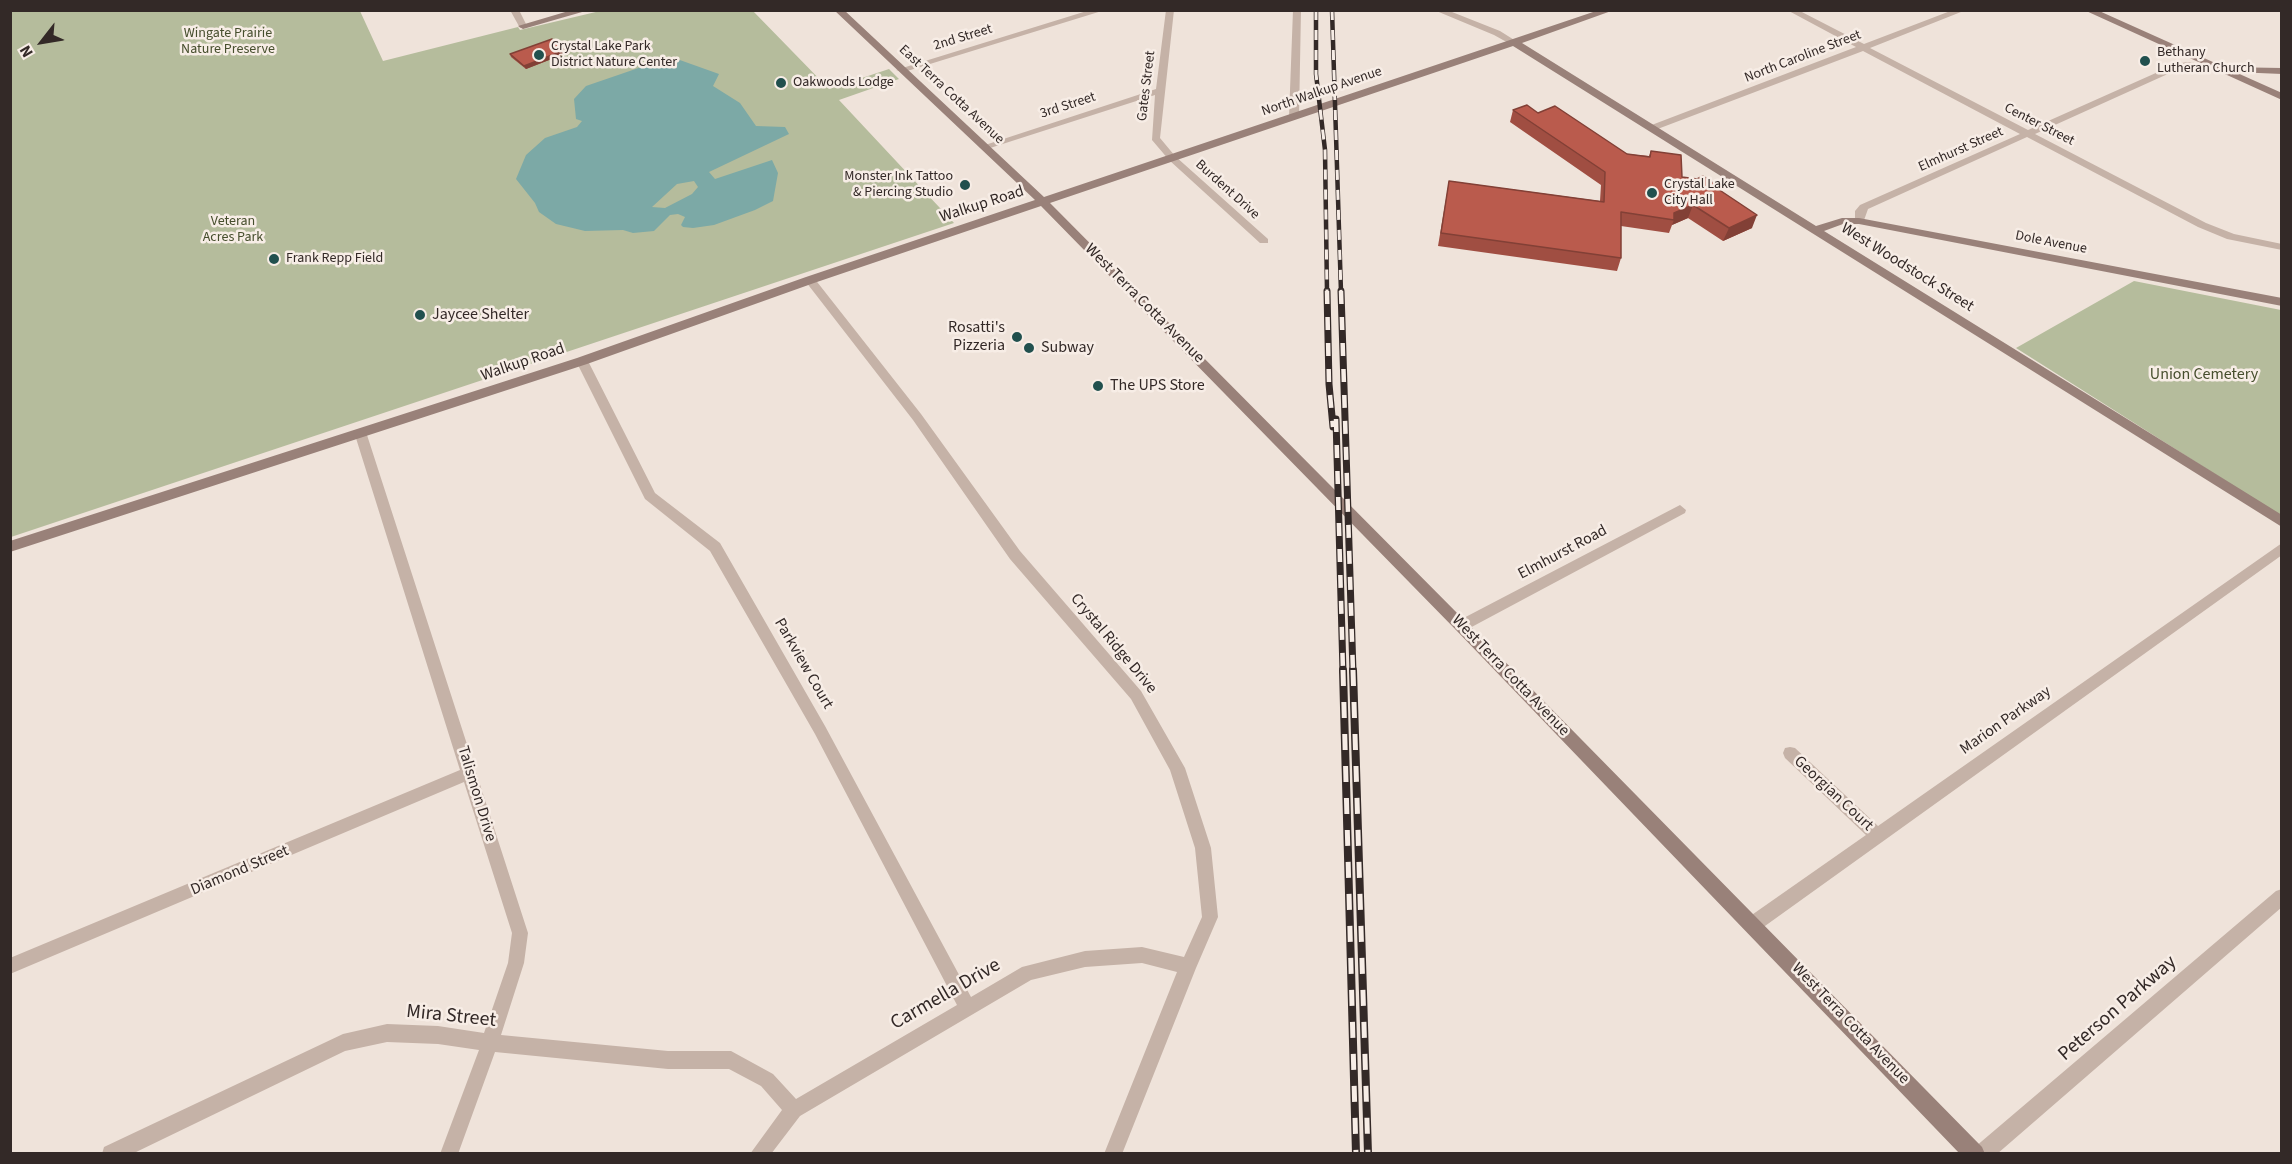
<!DOCTYPE html>
<html>
<head>
<meta charset="utf-8">
<style>
  body { margin:0 }
  #map { position:relative; width:2292px; height:1164px; overflow:hidden; background:#efe3da; font-family:"Source Sans 3",sans-serif }
  canvas { display:block }
  .frame { position:absolute; inset:0; border:12px solid #332927; pointer-events:none }
  .north { position:absolute; left:12px; top:12px; width:60px; height:60px; -webkit-text-stroke:4px #f7ede6; paint-order:stroke; rotate:239deg; font-size:16px; font-weight:700; line-height:24px; text-align:center; color:#332927 }
  .north::after { content:''; display:block; margin:auto; width:21px; height:27px; background:#332927; clip-path:polygon(50% 0,100% 100%,50% 72%,0 100%) }
</style>
</head>
<body>
<div id="map">
<canvas width="2292" height="1164"></canvas>
<div class="frame"></div>
<div class="north">N</div>
</div>
<script>
const context = document.querySelector('canvas').getContext('2d');
context.lineJoin = 'round';
function fill(path, color) { context.fillStyle = color; context.fill(path, 'evenodd'); }
const shape = rows => new Path2D(rows.map(r => 'M' + r).join(''));
function stroke(path, color, width, dash) { context.strokeStyle = color; context.lineWidth = width; context.lineCap = dash ? 'butt' : 'round'; context.setLineDash(dash || []); context.stroke(path); }
function write(font, color, halo, rows, align = 'center') {
  context.font = font + ' "Source Sans 3",sans-serif'; context.lineWidth = 5; context.setLineDash([]); context.textBaseline = 'middle'; context.strokeStyle = halo; context.fillStyle = color; for (const [text, x, y, turn = 0] of rows) {
    context.save(); context.translate(x, y); context.rotate((+turn || 0) * Math.PI / 180); context.textAlign = isNaN(turn) ? turn : align; if (halo) context.strokeText(text, 0, 0); context.fillText(text, 0, 0); context.restore();
  }
}
const green = shape([
  [10,11,360,11,383,61,518,27,520,30,600,11,753,11,829,89,889,69,899,79,839,100,954,223,11,537],
  [2134,281,2281,310,2281,516,2016,348]
]);
const water = shape([
  [677,59,719,74,713,86,740,103,756,126,785,127,789,134,709,172,715,179,772,160,778,173,773,201,755,210,714,225,693,228,683,227,681,225,685,217,678,214,670,215,654,231,633,233,623,230,585,231,556,224,539,212,535,203,516,179,526,155,545,138,577,127,582,121,576,119,574,99,586,86,656,62],
  [694,181,698,187,692,194,665,208,652,207,677,184]
]);
const street = shape([
  [510,10,519,10,527,26,526,28,520,28,510,10],
  [1090,10,1105,10,904,72,896,70,1090,10],
  [1166,10,1174,10,1160,138,1175,156,1268,239,1268,243,1260,243,1169,160,1152,140,1155,95,987,149,979,147,1156,89,1166,10],
  [1293,10,1301,10,1299,117,1294,120,1289,117,1293,10],
  [1434,10,1447,10,1500,31,1519,43,1512,45,1494,35,1434,10],
  [1787,10,1798,10,1864,44,1953,10,1966,10,1870,48,2028,130,2176,64,2187,62,2221,66,2221,70,2218,71,2181,68,2035,134,2206,223,2234,234,2282,244,2282,250,2227,239,2198,227,2027,137,1868,209,1863,223,1855,223,1855,211,1860,205,2020,134,1863,51,1655,130,1649,130,1649,126,1856,47,1787,10],
  [810,277,814,278,921,414,1020,551,1141,691,1185,768,1211,848,1218,917,1196,968,1122,1154,1104,1154,1177,972,1142,963,1085,967,1031,980,800,1116,771,1154,750,1154,782,1110,761,1086,729,1069,668,1069,495,1052,458,1154,440,1154,479,1050,438,1044,387,1042,345,1051,132,1154,102,1154,104,1147,343,1034,387,1024,438,1026,484,1033,508,963,512,933,464,782,10,974,10,958,460,770,355,435,361,431,367,435,528,933,524,963,501,1035,668,1051,731,1051,773,1074,796,1099,957,1005,815,734,710,551,645,499,576,361,582,357,588,361,655,493,720,543,825,726,971,997,1022,967,1085,951,1142,947,1184,957,1202,917,1195,848,1170,770,1131,699,1010,559,913,420,806,282,805,280,810,277],
  [1680,505,1686,510,1685,513,1466,630,1456,630,1454,626,1456,622,1680,505],
  [2282,543,2282,555,1758,931,1752,933,1746,931,1744,925,1746,919,1866,835,1785,758,1783,753,1785,748,1790,747,1795,748,1878,826,2282,543],
  [2282,889,2282,907,1997,1154,1973,1154,1975,1147,2276,891,2282,889]
]);
const secondary = shape([
  [572,10,589,10,523,29,518,26,572,10],
  [834,10,844,10,1044,197,1599,10,1614,10,1522,43,1816,226,1842,218,1859,218,2282,298,2282,306,1859,224,1843,224,1824,231,2282,515,2282,527,1513,46,1050,203,1466,622,1982,1147,1985,1154,1960,1154,1456,630,1041,206,814,283,587,364,10,552,10,541,577,358,806,277,1035,200,834,10],
  [2084,10,2097,10,2224,67,2282,68,2282,74,2235,72,2282,93,2282,100,2084,10]
]);
const railFar2 = shape([
  [1316,10,1316,74,1325,150,1327,292],
  [1332,10,1341,292]
]);
const railFar1 = shape([
  [1327,291,1329,384,1333,427],
  [1341,291,1353,672],
  [1336,419,1343,672]
]);
const rail = shape([
  [1343,670,1356,1154],
  [1353,670,1368,1154]
]);
const wall = shape([
  [567,53,526,69,511,57,510,54],
  [1513,110,1538,113,1627,154,1649,156,1651,151,1682,177,1721,188,1720,191,1752,228,1723,241,1688,218,1672,225,1669,233,1621,226,1621,258,1617,271,1438,246,1449,181,1600,201,1601,185,1510,122]
]);
const shadedWall = shape([
  [565,50,567,53,526,69,524,66],
  [1693,205,1688,218,1672,225,1674,220,1674,213],
  [1757,215,1752,228,1723,241,1729,228]
]);
const building = shape([
  [552,39,565,50,524,66,510,54,552,39],
  [1527,105,1538,113,1555,106,1627,154,1650,157,1651,151,1681,155,1682,177,1697,179,1703,176,1721,188,1718,189,1757,215,1729,228,1693,205,1674,213,1674,220,1621,212,1621,258,1441,233,1449,181,1604,202,1605,172,1513,110,1527,105]
]);
const markers = [
  [539,55,6,"#21504e"],
  [2145,61,6,"#21504e"],
  [781,83,6,"#21504e"],
  [965,185,6,"#21504e"],
  [1652,193,6,"#21504e"],
  [274,259,6,"#21504e"],
  [420,315,6,"#21504e"],
  [1017,337,6,"#21504e"],
  [1029,348,6,"#21504e"],
  [1098,386,6,"#21504e"]
];
const farParknames = [
  ["Wingate Prairie",228,34],
  ["Nature Preserve",228,50],
  ["Veteran",233,222],
  ["Acres Park",233,238]
];
const farStreetnames = [
  ["2nd Street",963,38,-17],
  ["North Caroline Street",1803,57,-21],
  ["Gates Street",1147,86,-83],
  ["North Walkup Avenue",1322,92,-19],
  ["East Terra Cotta Avenue",951,95,43],
  ["3rd Street",1068,106,-18],
  ["Center Street",2039,125,27],
  ["Elmhurst Street",1961,150,-24],
  ["Burdent Drive",1227,190,42],
  ["Dole Avenue",2051,243,11]
];
const farPoinames = [
  ["Crystal Lake Park",551,47],
  ["District Nature Center",551,63],
  ["Bethany",2157,53],
  ["Lutheran Church",2157,69],
  ["Oakwoods Lodge",793,83],
  ["Monster Ink Tattoo",953,177,"right"],
  ["& Piercing Studio",953,193,"right"],
  ["Crystal Lake",1664,185],
  ["City Hall",1664,201],
  ["Frank Repp Field",286,259]
];
const streetNames = [
  ["Walkup Road",982,205,-18],
  ["West Woodstock Street",1907,268,32],
  ["West Terra Cotta Avenue",1144,304,45],
  ["Walkup Road",523,363,-19],
  ["Elmhurst Road",1563,553,-28],
  ["Crystal Ridge Drive",1113,644,50],
  ["Parkview Court",803,664,60],
  ["West Terra Cotta Avenue",1510,676,46],
  ["Marion Parkway",2006,721,-35],
  ["Talismon Drive",476,794,73],
  ["Georgian Court",1833,794,43],
  ["Diamond Street",240,871,-23],
  ["West Terra Cotta Avenue",1850,1024,46]
];
const poiNames = [
  ["Jaycee Shelter",432,315],
  ["Rosatti's",1005,328,"right"],
  ["Pizzeria",1005,346,"right"],
  ["Subway",1041,348],
  ["The UPS Store",1110,386]
];
const parkNames = [
  ["Union Cemetery",2204,375]
];
const nearStreetnames = [
  ["Carmella Drive",946,995,-30],
  ["Peterson Parkway",2118,1009,-41],
  ["Mira Street",451,1017,6]
];
fill(green, '#b5bc9c');
fill(water, '#7ca9a6');
fill(street, '#c5b2a7');
fill(secondary, '#998179');
stroke(railFar2, '#332927', 4.5);
stroke(railFar1, '#332927', 7);
stroke(rail, '#332927', 8);
stroke(railFar2, '#f7ede6', 3, [10]);
stroke(railFar1, '#f7ede6', 4.5, [13]);
stroke(rail, '#f7ede6', 5, [16]);
fill(wall, '#a04e42');
fill(shadedWall, '#824036');
fill(building, '#ba5b4d');
stroke(building, '#824036', 1.5);
for (const [x, y, r, color] of markers) { const dot = new Path2D(); dot.arc(x, y, r, 0, 2 * Math.PI); context.fillStyle = color; context.fill(dot); stroke(dot, '#f7ede6', 2); }
write('14px', '#464e2d', '#f7ede6', farParknames);
write('14px', '#332927', '#f7ede6', farStreetnames);
write('14px', '#332927', '#f7ede6', farPoinames, 'left');
write('16px', '#332927', '#f7ede6', streetNames);
write('16px', '#332927', '#f7ede6', poiNames, 'left');
write('16px', '#464e2d', '#f7ede6', parkNames);
write('20px', '#332927', '#f7ede6', nearStreetnames);
</script>
</body>
</html>
